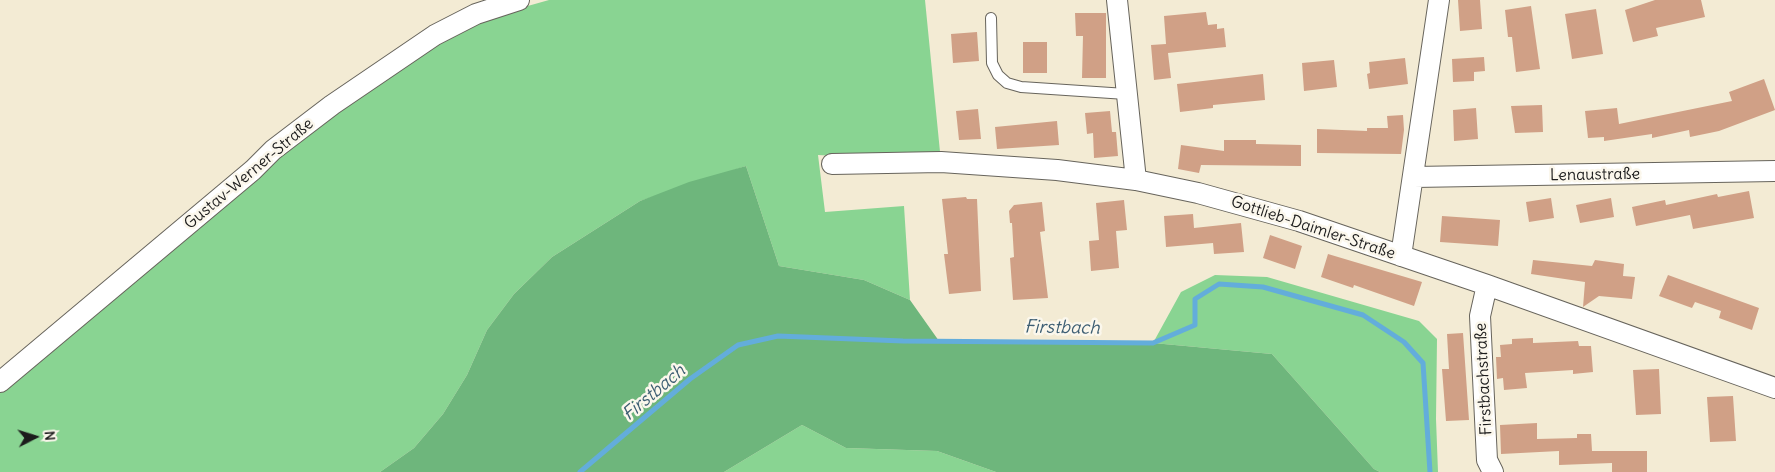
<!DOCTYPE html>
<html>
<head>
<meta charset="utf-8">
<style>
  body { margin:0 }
  #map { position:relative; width:1775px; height:472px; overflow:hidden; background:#f3ebd4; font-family:Delius,sans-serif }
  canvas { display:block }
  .north { position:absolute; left:10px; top:412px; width:50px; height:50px; -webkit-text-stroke:4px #fbf7ec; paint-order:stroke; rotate:85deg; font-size:14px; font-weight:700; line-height:20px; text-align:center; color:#1c1c1c }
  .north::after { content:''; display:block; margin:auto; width:18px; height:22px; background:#1c1c1c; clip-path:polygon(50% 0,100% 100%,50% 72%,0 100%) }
</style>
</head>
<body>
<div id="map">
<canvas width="1775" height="472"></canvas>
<div class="north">N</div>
</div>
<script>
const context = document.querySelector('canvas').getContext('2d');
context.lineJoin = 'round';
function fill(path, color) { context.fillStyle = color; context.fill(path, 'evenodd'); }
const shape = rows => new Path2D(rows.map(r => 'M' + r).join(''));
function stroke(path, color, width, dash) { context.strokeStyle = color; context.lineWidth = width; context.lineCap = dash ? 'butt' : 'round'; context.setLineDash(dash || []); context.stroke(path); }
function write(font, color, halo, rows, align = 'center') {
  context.font = font + ' Delius,sans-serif'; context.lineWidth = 5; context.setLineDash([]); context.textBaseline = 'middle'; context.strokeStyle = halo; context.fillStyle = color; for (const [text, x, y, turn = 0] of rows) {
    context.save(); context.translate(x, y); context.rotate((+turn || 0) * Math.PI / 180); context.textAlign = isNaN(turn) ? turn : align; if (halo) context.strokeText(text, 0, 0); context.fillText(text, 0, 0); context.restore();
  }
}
const green = shape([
  [549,0,925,0,941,162,818,155,825,212,904,206,910,300,864,280,779,266,746,166,640,201,552,257,514,294,487,330,467,375,443,414,414,448,380,472,0,472,0,389,275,157,337,112,458,30,503,13],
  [1215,275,1267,277,1419,321,1437,339,1436,419,1438,472,1380,472,1374,469,1272,354,1153,343,1181,292],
  [802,425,846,448,937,451,996,472,724,472]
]);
const forest = shape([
  [746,166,779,266,864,280,910,300,939,341,1153,343,1272,354,1374,469,1380,472,996,472,937,451,846,448,802,425,724,472,380,472,414,448,443,414,467,375,487,330,514,294,552,257,640,201,689,182]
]);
const stream = shape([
  [580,472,690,379,738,345,778,336,903,341,1153,343,1195,325,1195,299,1219,284,1263,287,1363,315,1404,342,1423,363,1430,472]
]);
const building = shape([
  [1458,0,1480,0,1482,29,1460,31],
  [1655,0,1701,0,1705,17,1656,28,1658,36,1633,42,1625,10],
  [1531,6,1540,69,1516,72,1512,37,1508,37,1505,10],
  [1596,9,1603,54,1572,59,1565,14],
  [1206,12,1208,25,1217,24,1217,29,1224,28,1226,47,1168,53,1171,78,1154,80,1151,45,1166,44,1164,16],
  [1075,13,1106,13,1106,78,1082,78,1083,36,1076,36],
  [977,32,979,61,953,63,951,34],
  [1023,42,1047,42,1047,73,1023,73],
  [1484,57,1485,71,1474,72,1474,81,1453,82,1452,59],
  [1405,58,1408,84,1369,89,1367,74,1370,73,1369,62],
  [1334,60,1337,87,1304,91,1302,63],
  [1263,74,1265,100,1213,105,1213,108,1180,112,1177,84],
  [1764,79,1775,110,1719,131,1690,137,1689,130,1652,138,1652,134,1604,141,1604,137,1588,138,1585,111,1617,108,1619,124,1732,101,1729,92],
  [1542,105,1543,132,1515,133,1511,106],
  [1476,108,1478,139,1454,141,1453,110],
  [978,109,981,139,959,140,956,111],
  [1110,111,1112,132,1116,132,1118,156,1094,158,1093,133,1087,134,1085,113],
  [1403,115,1404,130,1401,154,1317,153,1317,129,1367,131,1367,128,1388,128,1387,116],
  [1057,121,1059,145,997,149,995,127],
  [1224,140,1256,140,1256,144,1301,145,1301,166,1201,165,1199,173,1178,169,1181,145,1224,151],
  [1749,191,1754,218,1693,229,1690,215,1636,226,1632,207,1665,200,1666,205,1717,194,1718,197],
  [966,197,967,199,977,199,981,291,949,294,944,254,948,254,942,199],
  [1551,198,1554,218,1529,222,1526,202],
  [1611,198,1614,217,1580,223,1576,205],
  [1124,200,1127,230,1116,231,1119,268,1091,271,1089,241,1099,240,1096,203],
  [1042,202,1045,231,1040,232,1048,298,1013,300,1010,258,1014,257,1012,223,1010,223,1009,211,1014,205],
  [1193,214,1194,228,1241,223,1244,252,1214,254,1213,243,1166,247,1164,216],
  [1442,216,1500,220,1498,246,1440,242],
  [1270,235,1302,246,1295,269,1263,258],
  [1328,254,1422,282,1414,306,1354,285,1353,288,1321,277],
  [1533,260,1592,266,1595,260,1624,264,1623,276,1635,277,1632,299,1599,296,1583,307,1585,282,1531,274],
  [1668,275,1759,308,1752,330,1719,318,1721,311,1695,302,1692,308,1659,296],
  [1463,333,1469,420,1446,421,1442,369,1449,369,1447,334],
  [1533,338,1533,343,1578,341,1579,346,1591,346,1593,372,1573,374,1573,370,1525,373,1527,388,1504,390,1503,378,1497,379,1496,357,1501,357,1500,345,1512,344,1512,339],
  [1659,369,1661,414,1636,415,1633,370],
  [1733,396,1736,441,1710,442,1707,397],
  [1537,423,1537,439,1577,438,1577,434,1591,434,1592,451,1647,451,1647,472,1612,472,1612,463,1559,465,1559,451,1501,454,1500,425]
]);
const lane = shape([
  [991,18,992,63,998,75,1007,83,1021,87,1126,94]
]);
const street = shape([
  [1117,0,1136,180],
  [832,164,941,162,1057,170,1136,180,1198,193,1299,221,1487,285,1775,388],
  [1414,177,1775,171],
  [1401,256,1439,0],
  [1487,285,1480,316,1487,460,1493,472],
  [0,382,253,170,273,150,332,105,435,35,476,14,519,0]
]);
const streetNames = [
  ["Gustav-Werner-Straße",249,174,-40],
  ["Lenaustraße",1595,175,-1],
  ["Gottlieb-Daimler-Straße",1313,228,18],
  ["Firstbachstraße",1484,379,-93]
];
const waterNames = [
  ["Firstbach",1062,328,1],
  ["Firstbach",654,393,-40]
];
fill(green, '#89d492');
fill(forest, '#6eb67c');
stroke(stream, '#63addb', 5);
fill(building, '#d0a086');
stroke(lane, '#67645c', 12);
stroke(street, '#67645c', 22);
stroke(lane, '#fff', 10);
stroke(street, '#fff', 20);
write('16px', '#1c1c1c', '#fbf7ec', streetNames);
write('italic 18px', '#3c5d72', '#fbf7ec', waterNames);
</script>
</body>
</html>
